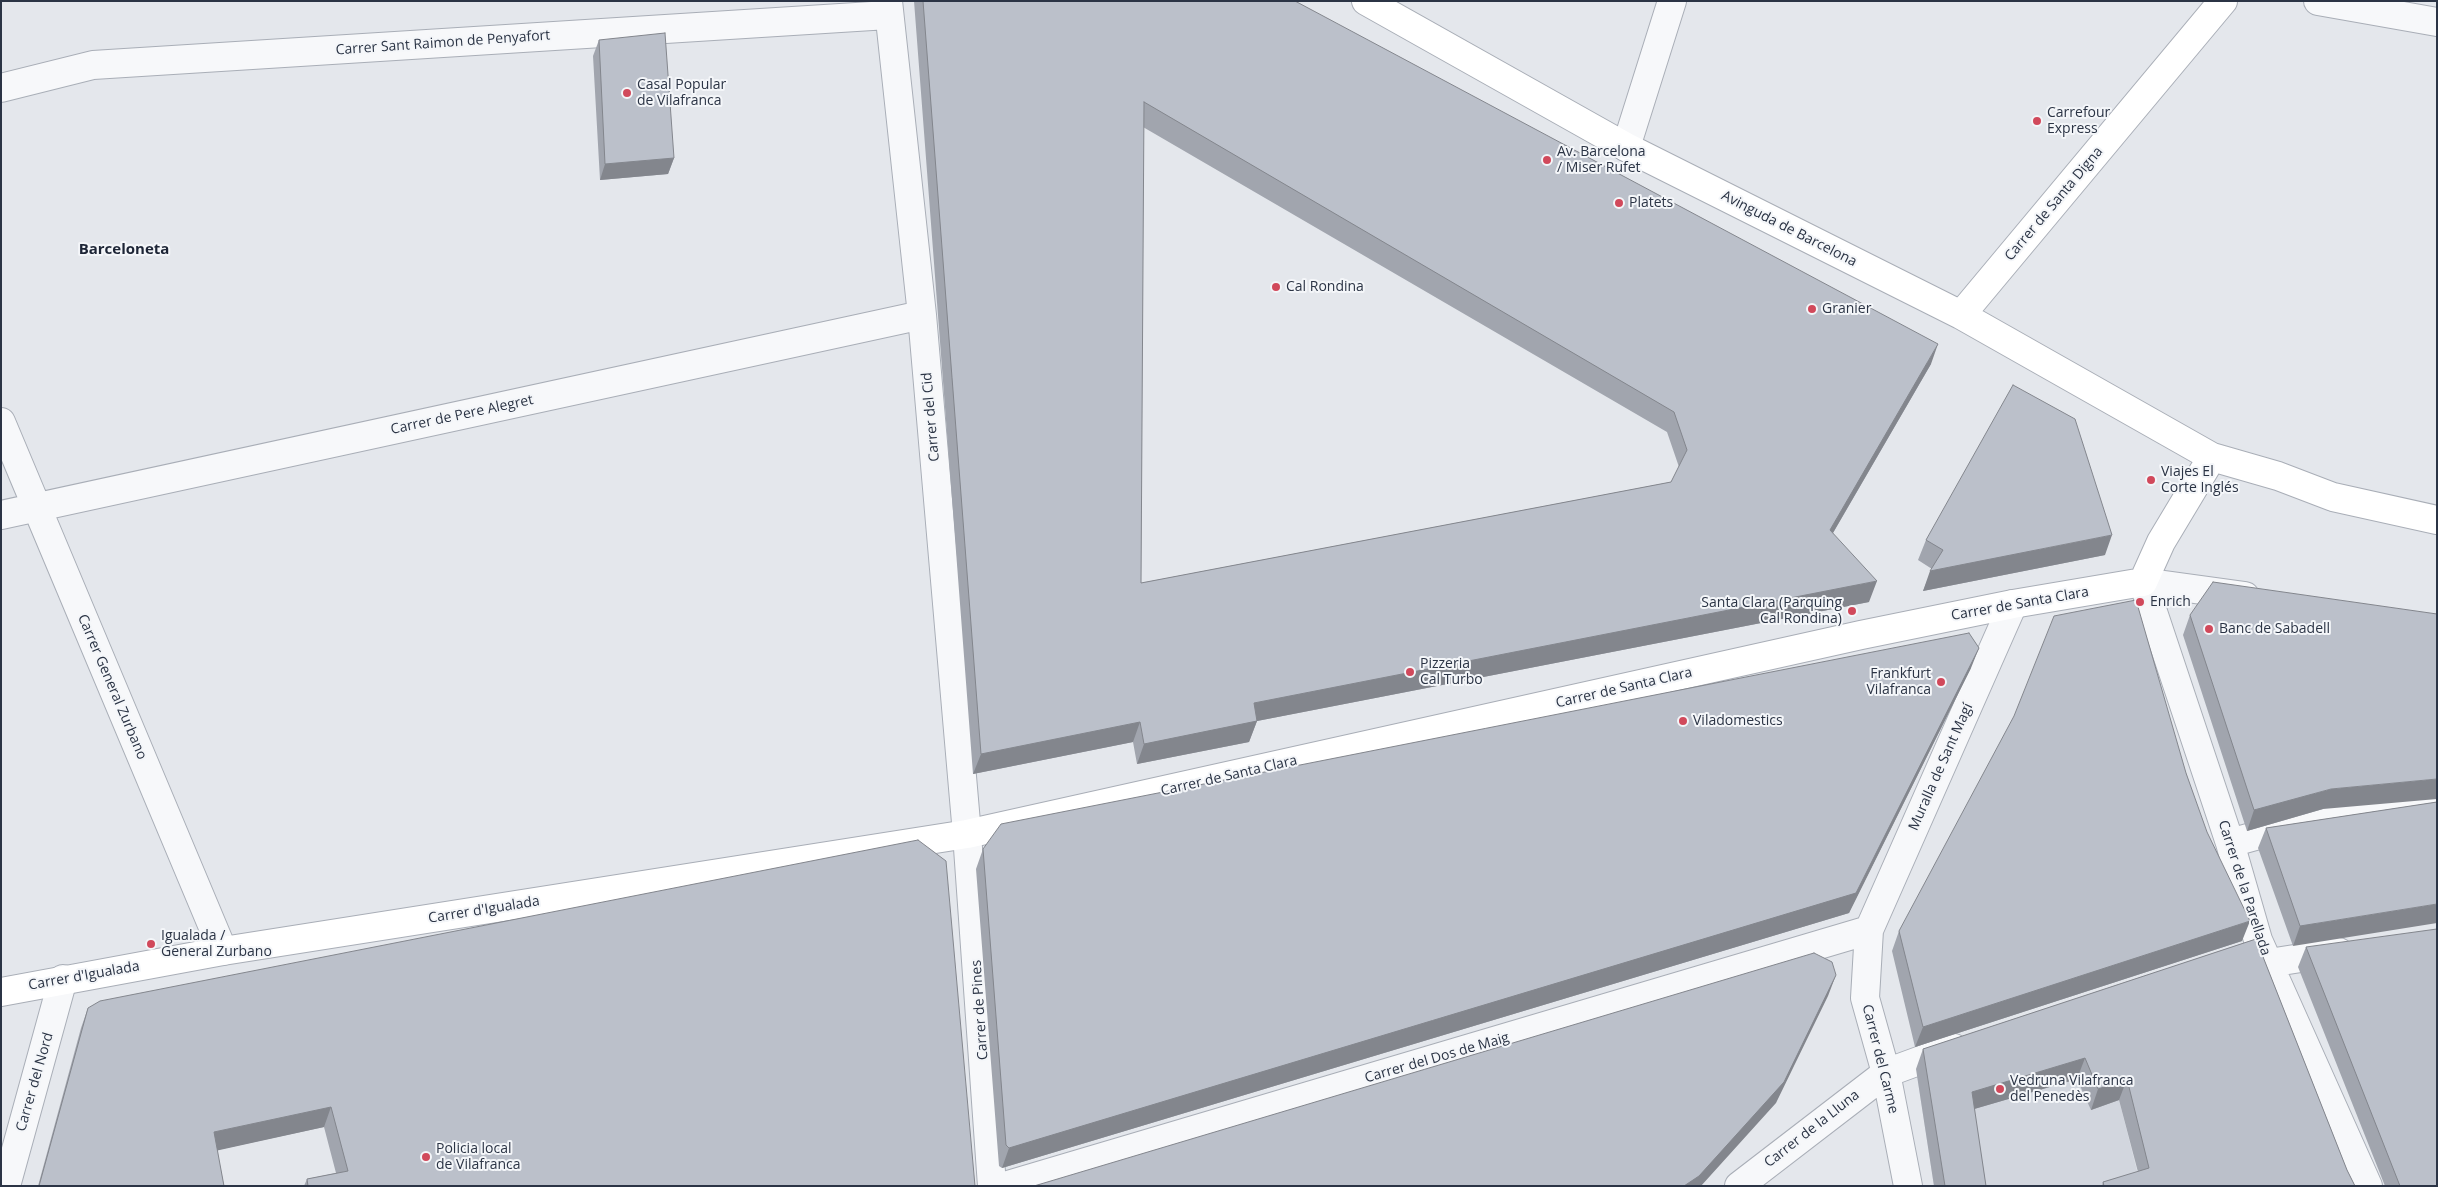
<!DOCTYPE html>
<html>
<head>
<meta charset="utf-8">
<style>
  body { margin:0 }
  #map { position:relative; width:2438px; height:1187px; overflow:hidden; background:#e4e7ec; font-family:"Open Sans",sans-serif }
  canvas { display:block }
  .frame { position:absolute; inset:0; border:2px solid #2b3445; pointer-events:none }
</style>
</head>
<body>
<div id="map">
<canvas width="2438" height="1187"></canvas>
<div class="frame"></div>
</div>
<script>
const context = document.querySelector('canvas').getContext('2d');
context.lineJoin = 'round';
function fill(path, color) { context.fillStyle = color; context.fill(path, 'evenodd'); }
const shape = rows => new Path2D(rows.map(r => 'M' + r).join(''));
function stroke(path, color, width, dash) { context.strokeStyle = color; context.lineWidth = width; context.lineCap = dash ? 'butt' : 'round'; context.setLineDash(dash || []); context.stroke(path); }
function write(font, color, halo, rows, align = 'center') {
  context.font = font + ' "Open Sans",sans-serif'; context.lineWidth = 4; context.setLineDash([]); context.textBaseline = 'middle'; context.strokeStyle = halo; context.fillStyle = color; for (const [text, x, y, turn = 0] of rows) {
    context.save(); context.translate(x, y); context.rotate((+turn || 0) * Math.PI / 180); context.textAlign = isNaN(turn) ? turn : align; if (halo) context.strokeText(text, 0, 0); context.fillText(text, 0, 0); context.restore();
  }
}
const built = shape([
  [2125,999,2119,1100,2141,1186,1934,1186,1916,1069]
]);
const street = shape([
  [888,1,922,315,967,834,992,1186],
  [2318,1,2437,22],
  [1,88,93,65,888,15],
  [1626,147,1672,1],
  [1,422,223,951],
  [1,515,922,315],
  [2245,596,2143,582,2230,843,2258,940,2368,1186],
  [2230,843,2320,818,2437,807],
  [2269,963,2339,952],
  [6,1186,63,979],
  [1005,1186,1869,930],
  [1739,1186,1886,1073,1954,1048],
  [1908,1186,1886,1073,1865,998,1869,930,2013,604]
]);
const secondary = shape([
  [1366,1,1626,147,1961,315,2212,457,2278,476,2333,497,2437,520],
  [1961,315,2223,1],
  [1,992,223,951,967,834,1861,635,2013,604,2143,582,2161,542,2212,457]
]);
const wall = shape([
  [914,1,1295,1,1931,364,1833,533,1869,602,1257,721,1249,742,1137,764,1133,742,973,774],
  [1143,127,1667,432,1679,467,1671,482,1141,583],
  [599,40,674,158,668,174,600,180,593,56],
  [1926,540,2105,555,1923,591,1932,569,1918,560],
  [2190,615,2323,809,2247,831,2183,635],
  [1971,668,1849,913,1002,1168,999,1166,976,869,983,849],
  [2186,773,2242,941,1915,1047,1892,951,1899,931],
  [2437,802,2293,946,2258,848,2266,828],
  [2256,939,2347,1170,2355,1186,2102,1186,2103,1182,2138,1172,2119,1100,2091,1110,2077,1079,1974,1109,1986,1186,1934,1186,1916,1069,1923,1049],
  [2306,947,2437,1186,2385,1186,2298,967],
  [88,1008,975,1186,304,1186,307,1179,336,1173,324,1127,217,1150,224,1186,38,1186,81,1028]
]);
const shadedWall = shape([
  [674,158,668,174,600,180,605,164],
  [1938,344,1931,364,1823,550,1830,530],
  [2112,535,2105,555,1923,591,1930,571],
  [1877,581,1869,602,1257,721,1249,742,1137,764,1144,744,1254,703],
  [1979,648,1971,668,1849,913,1002,1168,1009,1148],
  [1140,722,1133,742,973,774,981,754],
  [2437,779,2437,799,2323,809,2247,831,2254,810,2331,789],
  [2437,904,2437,923,2293,946,2300,926],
  [2250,921,2242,941,1915,1047,1923,1027],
  [1836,975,1828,996,1776,1103,1701,1186,1684,1186],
  [2085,1058,2077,1079,1964,1112,1972,1092],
  [2127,1079,2119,1100,2091,1110,2098,1089],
  [331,1107,324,1127,206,1153,214,1132]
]);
const building = shape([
  [923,1,1295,1,1938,344,1830,530,1877,581,1254,703,1257,721,1144,744,1140,722,981,754,923,1],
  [1144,102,1674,412,1687,450,1671,482,1141,583,1144,102],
  [665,33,674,158,605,164,599,40,665,33],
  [2013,385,2075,419,2112,535,1930,571,1943,550,1926,540,2013,385],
  [2213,582,2437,614,2437,779,2331,789,2254,810,2190,615,2213,582],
  [2136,600,2186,773,2207,832,2250,921,1923,1027,1899,931,2014,716,2054,616,2136,600],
  [1969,633,1979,648,1856,893,1009,1148,1006,1145,983,849,1001,824,1969,633],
  [2437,802,2437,904,2300,926,2266,828,2437,802],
  [918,840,946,861,975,1186,308,1186,307,1179,348,1171,331,1107,214,1132,224,1186,39,1186,88,1008,100,1001,918,840],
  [2437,929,2437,1186,2400,1186,2306,947,2437,929],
  [2256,939,2347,1170,2355,1186,2104,1186,2103,1182,2149,1168,2127,1079,2098,1089,2085,1058,1972,1092,1986,1186,1945,1186,1923,1049,2256,939],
  [1814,953,1832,962,1836,975,1784,1082,1699,1176,1684,1186,1034,1186,1814,953]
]);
const markers = [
  [627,93,5,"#d1495b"],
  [2037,121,5,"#d1495b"],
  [1547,160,5,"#d1495b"],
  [1619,203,5,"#d1495b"],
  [1276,287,5,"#d1495b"],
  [1812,309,5,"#d1495b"],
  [2151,480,5,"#d1495b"],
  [2140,602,5,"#d1495b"],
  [1852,611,5,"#d1495b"],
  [2209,629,5,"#d1495b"],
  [1410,672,5,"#d1495b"],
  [1941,682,5,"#d1495b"],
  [1683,721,5,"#d1495b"],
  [151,944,5,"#d1495b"],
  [2000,1089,5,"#d1495b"],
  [426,1157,5,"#d1495b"]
];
const streetNames = [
  ["Carrer Sant Raimon de Penyafort",443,43,-4],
  ["Carrer de Santa Digna",2054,204,-50],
  ["Avinguda de Barcelona",1789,229,27],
  ["Carrer de Pere Alegret",462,415,-12],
  ["Carrer del Cid",931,417,-95],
  ["Carrer de Santa Clara",2020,604,-10],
  ["Carrer General Zurbano",112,687,67],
  ["Carrer de Santa Clara",1624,688,-13],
  ["Muralla de Sant Magí",1941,767,-66],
  ["Carrer de Santa Clara",1229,776,-13],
  ["Carrer de la Parellada",2244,888,72],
  ["Carrer d'Igualada",484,910,-9],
  ["Carrer d'Igualada",84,976,-10],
  ["Carrer de Pines",980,1010,-94],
  ["Carrer del Dos de Maig",1437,1058,-16],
  ["Carrer del Carme",1880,1059,76],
  ["Carrer del Nord",35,1082,-74],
  ["Carrer de la Lluna",1812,1129,-38]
];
const poiNames = [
  ["Casal Popular",637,85],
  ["de Vilafranca",637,101],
  ["Carrefour",2047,113],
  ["Express",2047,129],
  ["Av. Barcelona",1557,152],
  ["/ Miser Rufet",1557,168],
  ["Platets",1629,203],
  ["Cal Rondina",1286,287],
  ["Granier",1822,309],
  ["Viajes El",2161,472],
  ["Corte Inglés",2161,488],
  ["Enrich",2150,602],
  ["Santa Clara (Parquing",1842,603,"right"],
  ["Cal Rondina)",1842,619,"right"],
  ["Banc de Sabadell",2219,629],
  ["Pizzeria",1420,664],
  ["Cal Turbo",1420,680],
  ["Frankfurt",1931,674,"right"],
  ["Vilafranca",1931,690,"right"],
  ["Viladomestics",1693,721],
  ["Igualada /",161,936],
  ["General Zurbano",161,952],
  ["Vedruna Vilafranca",2010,1081],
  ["del Penedès",2010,1097],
  ["Policia local",436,1149],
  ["de Vilafranca",436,1165]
];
const neighbourhoodNames = [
  ["Barceloneta",124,250]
];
fill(built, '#d2d6de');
stroke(street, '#a9aeb7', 30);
stroke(secondary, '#a9aeb7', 30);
stroke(street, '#f7f8fa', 28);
stroke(secondary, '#fff', 28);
fill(wall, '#a1a5ae');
fill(shadedWall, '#83868d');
fill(building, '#bbc0ca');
stroke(building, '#83868d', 1);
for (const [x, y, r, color] of markers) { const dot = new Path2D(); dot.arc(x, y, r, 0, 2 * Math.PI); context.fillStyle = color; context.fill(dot); stroke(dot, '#f4f6f9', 2); }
write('14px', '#2b3445', '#f4f6f9', streetNames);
write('14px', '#2b3445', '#f4f6f9', poiNames, 'left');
write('bold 15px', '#1d2536', '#f4f6f9', neighbourhoodNames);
</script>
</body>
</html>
